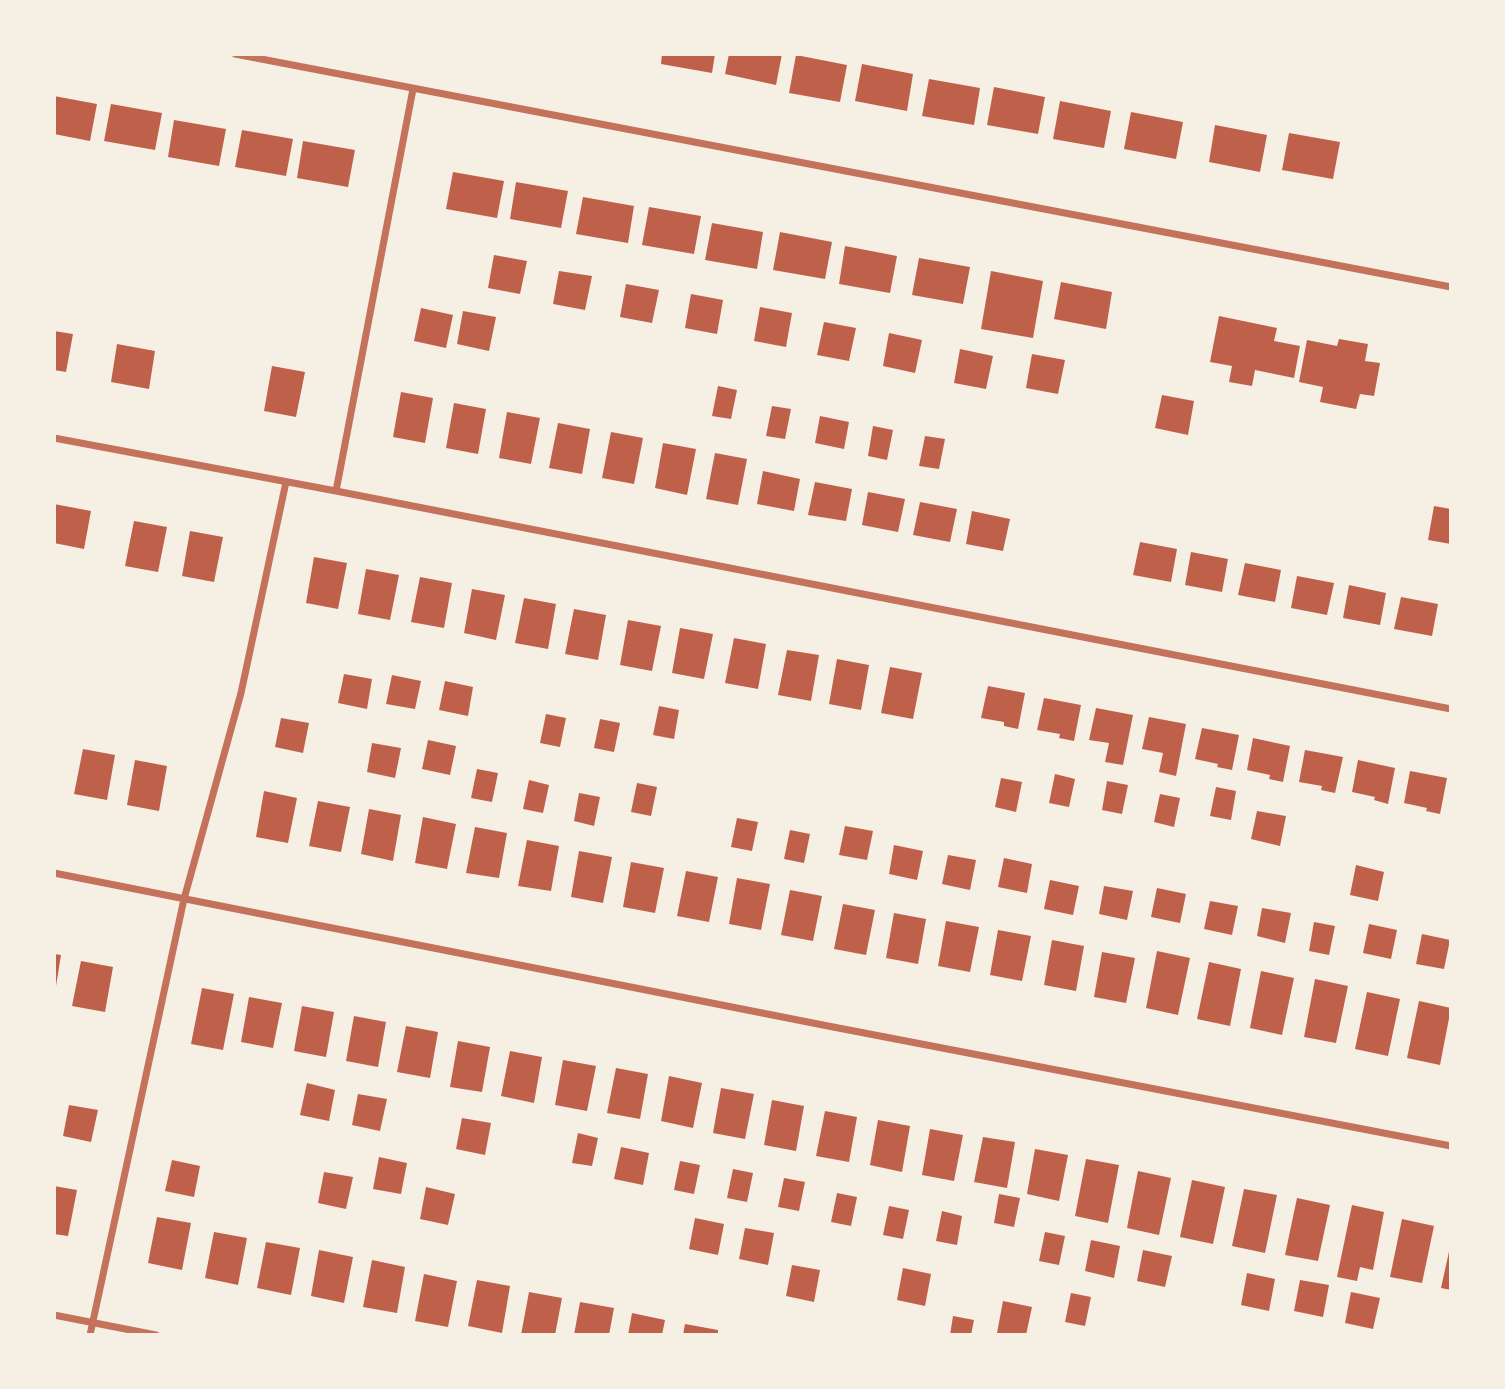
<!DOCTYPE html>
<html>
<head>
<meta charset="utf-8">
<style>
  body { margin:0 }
  #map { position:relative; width:1505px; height:1389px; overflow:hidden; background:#f6efe4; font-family:"Roboto Condensed",sans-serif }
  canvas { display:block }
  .frame { position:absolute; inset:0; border:56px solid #f6efe4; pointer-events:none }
</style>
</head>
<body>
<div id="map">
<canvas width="1505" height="1389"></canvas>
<div class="frame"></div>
</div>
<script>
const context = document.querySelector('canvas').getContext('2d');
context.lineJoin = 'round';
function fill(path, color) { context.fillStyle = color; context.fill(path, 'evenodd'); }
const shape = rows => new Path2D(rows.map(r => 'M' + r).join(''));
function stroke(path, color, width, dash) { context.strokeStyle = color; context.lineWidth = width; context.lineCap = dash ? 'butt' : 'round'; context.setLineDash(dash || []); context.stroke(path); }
const building = shape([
  [662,54,715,54,712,73,661,64],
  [729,54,782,54,776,85,725,74],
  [796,55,847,65,840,102,789,93],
  [862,64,913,74,907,111,855,101],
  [929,79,980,88,974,125,922,116],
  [994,87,1045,97,1038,134,987,125],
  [54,96,97,104,90,141,54,134],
  [1060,101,1111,111,1104,148,1053,139],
  [111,104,162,113,155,150,104,141],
  [1131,112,1183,122,1176,159,1124,149],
  [174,120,226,129,219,166,168,157],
  [1215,125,1267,135,1260,172,1209,162],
  [242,130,293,139,286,176,235,167],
  [1289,133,1340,142,1333,179,1282,170],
  [303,141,355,150,348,187,297,178],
  [453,172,504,181,497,218,446,209],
  [516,182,568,191,561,228,510,219],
  [583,197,634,206,628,243,576,234],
  [649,207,701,216,694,254,642,245],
  [712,223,763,232,757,269,705,260],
  [780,232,832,242,825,279,773,270],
  [845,246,897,256,890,293,839,284],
  [494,255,527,261,520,294,488,288],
  [919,258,970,267,963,304,912,295],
  [559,271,592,276,585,310,553,304],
  [991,271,1043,281,1033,338,981,329],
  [1061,282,1112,292,1106,329,1054,319],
  [626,284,659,290,652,323,620,317],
  [691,294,723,300,717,334,685,328],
  [760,307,792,313,786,347,754,341],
  [421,308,453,315,446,348,414,341],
  [463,311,496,317,489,351,457,344],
  [1219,316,1277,328,1274,341,1300,346,1294,378,1255,370,1252,386,1229,382,1232,366,1210,362],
  [824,322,856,328,849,361,817,355],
  [54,331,73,334,66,372,54,370],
  [889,333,922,340,915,373,883,366],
  [1339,339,1368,344,1365,361,1380,363,1374,396,1360,394,1356,409,1320,402,1323,387,1299,382,1307,340,1337,346],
  [117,344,155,351,149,389,111,382],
  [960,349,993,356,986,389,954,383],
  [1032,354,1065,360,1058,394,1026,388],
  [272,366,305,372,296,417,264,411],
  [718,386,737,390,731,419,712,416],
  [401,392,433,398,425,443,393,437],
  [1162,395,1194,401,1188,435,1155,428],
  [454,403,486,409,478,454,446,448],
  [772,406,791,409,785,439,766,436],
  [507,412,540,418,531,464,499,458],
  [820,416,849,422,844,449,815,443],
  [558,423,590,429,582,474,549,468],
  [873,426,893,430,887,460,868,456],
  [611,432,643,438,634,484,602,478],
  [925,436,945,439,939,469,919,466],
  [663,443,696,449,687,495,655,488],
  [715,453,747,459,738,505,706,499],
  [763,471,800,479,794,511,757,504],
  [815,482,852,489,846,521,808,515],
  [868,492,905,499,898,532,862,525],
  [920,502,957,509,950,542,913,535],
  [54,504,91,511,84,549,54,543],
  [1434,506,1451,509,1451,544,1428,540],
  [972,511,1010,519,1003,551,966,544],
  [134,521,167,527,158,572,125,566],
  [190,531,223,537,214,582,182,576],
  [1140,542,1177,549,1171,582,1133,575],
  [1191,552,1228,559,1222,592,1185,585],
  [314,557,347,563,338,609,306,603],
  [1245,563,1281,570,1275,602,1238,595],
  [366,569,399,575,390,620,358,614],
  [1297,576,1334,583,1327,615,1291,608],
  [420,577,452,583,444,628,411,622],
  [1349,585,1386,593,1380,625,1343,618],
  [472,589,505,595,496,640,464,633],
  [1401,597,1438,604,1432,636,1394,629],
  [524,598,556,604,548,649,515,643],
  [574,609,606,615,598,660,565,654],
  [628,620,661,626,652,671,620,665],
  [680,628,713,634,704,679,672,673],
  [734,638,766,644,758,689,725,683],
  [787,650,819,655,811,701,778,695],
  [837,659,869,665,861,710,829,704],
  [890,667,922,673,913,719,881,713],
  [344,674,372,679,367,709,338,703],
  [392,675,421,681,415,709,386,704],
  [445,681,473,687,468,716,439,710],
  [988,686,1025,693,1018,729,1004,726,1004,722,981,718],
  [1044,698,1081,705,1074,741,1059,738,1060,734,1037,730],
  [659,706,679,710,674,739,653,735],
  [1096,708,1133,715,1123,765,1105,762,1109,743,1089,740],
  [546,714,566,718,560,747,540,743],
  [1149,717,1186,724,1176,776,1159,772,1163,753,1142,749],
  [281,718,309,723,303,753,275,747],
  [600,719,620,723,614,752,594,748],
  [1202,728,1239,735,1232,770,1217,767,1218,764,1195,759],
  [1253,738,1290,746,1283,782,1269,779,1270,775,1247,770],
  [428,740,456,746,450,775,422,769],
  [372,743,401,748,395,778,367,772],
  [83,749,115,755,107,800,74,794],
  [1305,750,1343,757,1335,793,1321,790,1322,786,1299,782],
  [135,760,167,766,159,811,127,805],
  [1358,760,1395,768,1388,804,1374,800,1375,797,1352,792],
  [477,769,498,773,492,802,471,798],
  [1410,771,1447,778,1440,814,1426,811,1427,808,1404,803],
  [1055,774,1075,779,1069,807,1049,803],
  [1001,778,1022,782,1016,812,995,807],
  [529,780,549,785,543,813,523,809],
  [1107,781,1128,785,1122,814,1102,810],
  [637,783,657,787,651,816,631,812],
  [1216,787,1236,791,1231,820,1210,816],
  [264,791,297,798,288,843,256,837],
  [579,793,600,797,594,826,574,821],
  [1160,794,1180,798,1174,827,1154,822],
  [318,801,350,807,341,852,309,846],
  [369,809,401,815,393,861,361,854],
  [1257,811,1286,816,1280,846,1251,839],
  [423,817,456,824,447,869,415,863],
  [737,818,758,822,752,851,731,847],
  [845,826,873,831,867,860,839,855],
  [475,827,507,833,499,878,466,873],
  [790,830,810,834,804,863,784,859],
  [527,840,559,846,551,891,518,886],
  [894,845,923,851,917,880,889,874],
  [579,851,612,857,603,903,571,897],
  [948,855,976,860,970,890,942,884],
  [1004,858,1032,864,1027,893,998,887],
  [631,862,664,868,655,913,623,907],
  [1356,865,1384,872,1378,901,1350,895],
  [686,871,718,877,709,922,677,916],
  [737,878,770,884,761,930,729,924],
  [1050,880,1079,886,1073,915,1044,909],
  [1104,886,1133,891,1127,920,1099,914],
  [1157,888,1186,894,1180,923,1151,917],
  [790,890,822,896,813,941,781,935],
  [1210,901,1238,906,1232,935,1204,929],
  [843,904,875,910,866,955,834,949],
  [1262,908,1291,913,1285,943,1257,936],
  [894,913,926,919,918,964,886,958],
  [946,921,979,927,970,972,938,966],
  [1314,922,1335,926,1329,955,1309,951],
  [1369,924,1397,930,1391,959,1363,953],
  [998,930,1031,936,1022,981,990,975],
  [1422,934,1450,940,1444,969,1416,964],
  [1052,940,1084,946,1076,991,1044,985],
  [1157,951,1190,958,1178,1015,1146,1008],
  [1102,952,1135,958,1126,1003,1094,997],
  [54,954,61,955,56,986,54,985],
  [81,961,113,967,105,1012,72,1006],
  [1209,962,1241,969,1230,1026,1197,1019],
  [1261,971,1294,978,1282,1035,1250,1028],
  [1315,979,1348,986,1336,1043,1304,1037],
  [202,988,234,994,223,1050,191,1044],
  [1367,992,1400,999,1388,1056,1355,1049],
  [249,997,282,1003,273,1048,241,1042],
  [1419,1001,1451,1008,1440,1065,1407,1058],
  [302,1006,334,1012,326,1057,294,1051],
  [354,1016,386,1022,378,1067,346,1061],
  [406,1026,438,1032,430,1078,397,1072],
  [458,1041,490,1047,482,1092,450,1087],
  [510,1051,542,1057,534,1103,501,1096],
  [563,1060,596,1066,587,1111,555,1105],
  [616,1068,648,1074,640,1119,607,1113],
  [669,1076,702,1083,693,1128,661,1121],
  [307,1083,335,1090,329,1121,300,1115],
  [721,1088,754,1094,745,1139,713,1133],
  [358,1094,387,1099,380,1131,352,1125],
  [772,1100,804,1106,796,1151,764,1145],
  [69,1105,98,1110,91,1142,63,1136],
  [825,1111,857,1117,849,1162,816,1156],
  [462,1118,491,1123,485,1155,456,1149],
  [878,1120,910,1126,902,1172,870,1165],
  [930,1129,963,1135,954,1181,922,1175],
  [578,1133,598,1138,592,1166,572,1163],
  [983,1137,1015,1142,1007,1188,974,1182],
  [621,1147,649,1153,643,1185,614,1179],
  [1035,1149,1068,1155,1059,1201,1027,1194],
  [379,1157,407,1163,401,1194,373,1189],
  [1086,1159,1119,1165,1108,1223,1075,1216],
  [172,1160,200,1166,194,1197,165,1191],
  [680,1161,700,1165,694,1194,674,1190],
  [733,1169,753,1173,747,1202,727,1198],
  [1138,1171,1171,1178,1159,1235,1127,1228],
  [324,1172,353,1177,346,1209,318,1203],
  [784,1178,805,1182,799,1211,778,1207],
  [1192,1180,1225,1187,1213,1244,1180,1237],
  [54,1186,77,1190,68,1236,54,1234],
  [426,1187,455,1194,448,1225,420,1219],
  [1244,1189,1277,1195,1265,1253,1232,1246],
  [837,1193,857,1197,851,1226,831,1222],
  [999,1194,1020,1198,1014,1227,994,1223],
  [1297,1198,1330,1205,1318,1261,1285,1255],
  [1352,1205,1384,1212,1373,1270,1360,1267,1357,1281,1337,1277],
  [889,1206,909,1210,903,1239,883,1235],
  [942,1211,962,1216,957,1245,936,1241],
  [157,1217,191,1223,182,1270,148,1263],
  [695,1218,724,1224,718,1255,689,1249],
  [1402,1219,1434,1226,1422,1283,1390,1277],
  [745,1228,774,1233,768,1265,739,1259],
  [214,1232,247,1238,238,1285,205,1278],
  [1045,1232,1065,1236,1059,1265,1039,1261],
  [1091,1240,1120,1246,1114,1278,1085,1271],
  [266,1242,300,1248,291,1295,257,1288],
  [1450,1247,1451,1247,1451,1290,1441,1288],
  [319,1250,353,1257,344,1303,311,1296],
  [1143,1250,1172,1256,1165,1287,1137,1281],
  [372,1260,405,1267,397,1313,363,1307],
  [792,1265,820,1270,814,1302,786,1296],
  [903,1268,931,1274,925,1306,897,1300],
  [1247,1273,1275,1279,1269,1311,1241,1305],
  [424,1274,457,1281,448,1327,415,1321],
  [477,1280,510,1286,502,1333,468,1326],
  [1300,1280,1329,1285,1323,1317,1294,1311],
  [529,1292,562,1298,555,1335,521,1335],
  [1351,1292,1380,1298,1373,1329,1345,1323],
  [1071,1293,1091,1297,1085,1326,1065,1322],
  [1003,1301,1032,1307,1026,1335,997,1333],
  [580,1302,614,1308,609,1335,574,1335],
  [632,1313,665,1320,662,1335,628,1335],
  [953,1316,974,1320,971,1335,950,1335],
  [685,1324,718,1330,718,1335,683,1335]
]);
const minor = shape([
  [235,54,1451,287],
  [54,438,336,491,1451,709],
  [336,491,413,89],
  [54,873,828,1026,1451,1146],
  [54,1315,156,1335],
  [90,1335,184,899,241,693,286,482]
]);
fill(building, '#bf614a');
stroke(minor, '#c5725c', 7);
</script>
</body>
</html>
